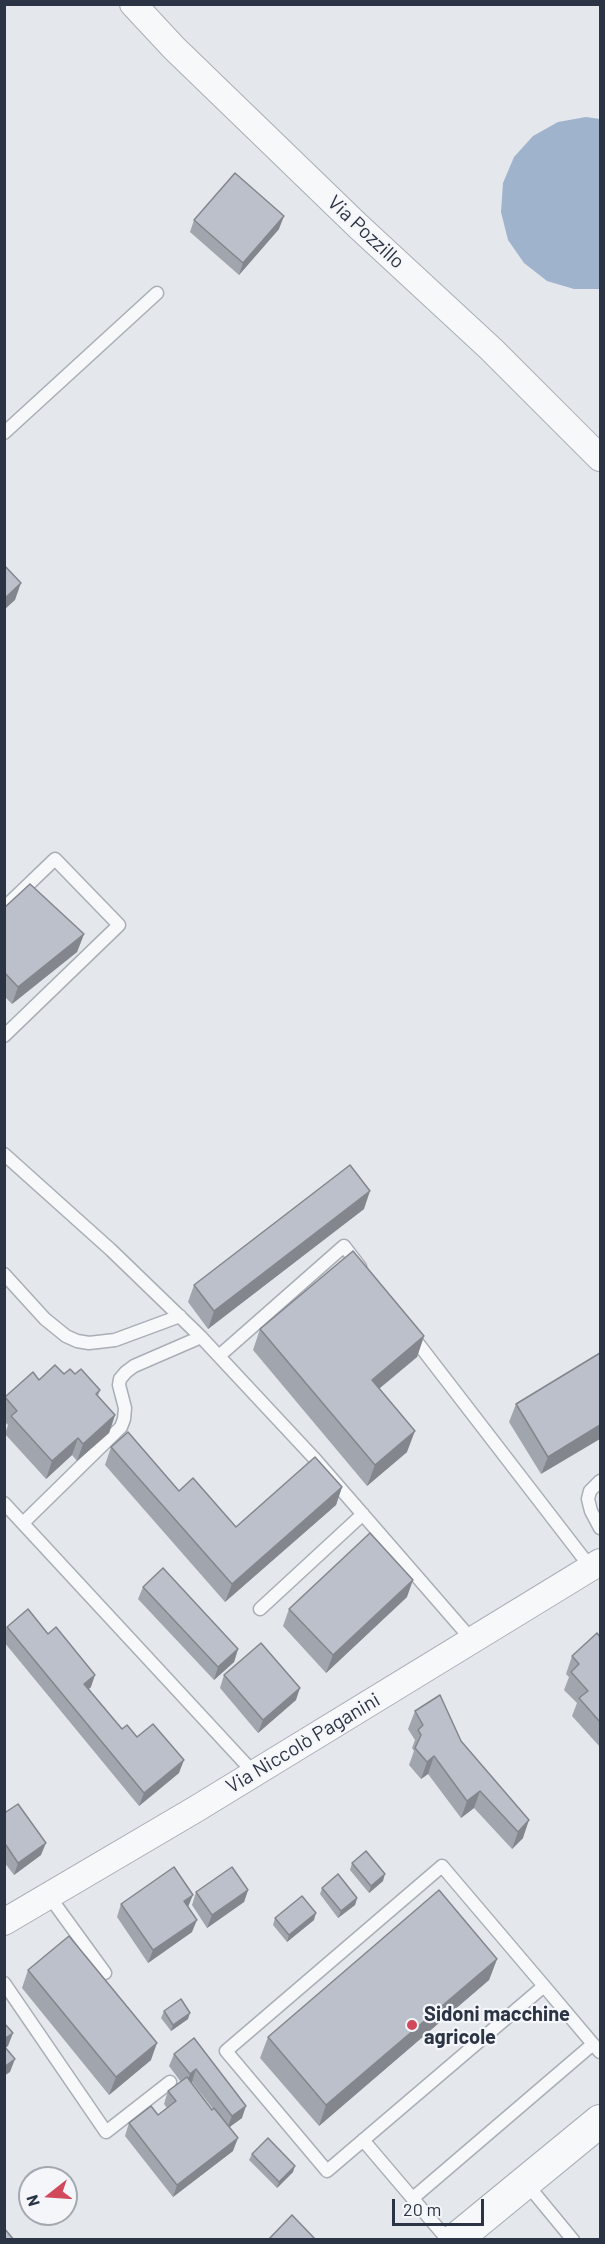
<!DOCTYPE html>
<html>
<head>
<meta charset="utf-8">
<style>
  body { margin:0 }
  #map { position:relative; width:605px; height:2244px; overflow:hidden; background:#e4e7ec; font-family:Barlow,sans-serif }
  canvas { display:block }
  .frame { position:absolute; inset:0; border:6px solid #2b3445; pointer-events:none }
  .north { position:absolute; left:18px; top:2166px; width:60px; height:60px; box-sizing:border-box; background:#f4f6f9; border:2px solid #a4a8b1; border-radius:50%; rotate:253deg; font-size:16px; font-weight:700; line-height:24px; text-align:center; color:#2b3445 }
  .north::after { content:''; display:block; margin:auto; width:21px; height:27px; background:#d1495b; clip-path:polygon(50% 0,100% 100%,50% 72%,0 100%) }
  .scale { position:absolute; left:392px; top:2199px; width:92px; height:27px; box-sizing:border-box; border:3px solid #2b3445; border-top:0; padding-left:8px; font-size:18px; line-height:21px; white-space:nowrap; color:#2b3445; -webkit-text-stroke:4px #f4f6f9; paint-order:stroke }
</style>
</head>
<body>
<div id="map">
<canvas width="605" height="2244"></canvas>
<div class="frame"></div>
<div class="north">N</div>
<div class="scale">20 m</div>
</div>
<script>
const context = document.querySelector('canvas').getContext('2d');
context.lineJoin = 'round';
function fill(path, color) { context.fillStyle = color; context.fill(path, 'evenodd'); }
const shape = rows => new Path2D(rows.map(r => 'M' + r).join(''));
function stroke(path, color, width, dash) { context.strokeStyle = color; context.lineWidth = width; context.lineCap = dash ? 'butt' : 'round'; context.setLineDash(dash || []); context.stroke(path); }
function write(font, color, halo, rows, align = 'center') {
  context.font = font + ' Barlow,sans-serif'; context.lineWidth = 4.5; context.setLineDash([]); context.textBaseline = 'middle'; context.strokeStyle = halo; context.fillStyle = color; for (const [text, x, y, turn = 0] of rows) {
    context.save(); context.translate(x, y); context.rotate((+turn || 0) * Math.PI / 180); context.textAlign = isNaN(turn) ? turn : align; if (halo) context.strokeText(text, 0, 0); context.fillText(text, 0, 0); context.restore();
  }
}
const water = shape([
  [586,117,600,119,600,289,574,289,547,281,524,263,508,240,501,212,503,183,514,157,533,136,558,122]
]);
const service = shape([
  [4,433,157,293],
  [4,908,55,859,119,925,4,1036],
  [4,1154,111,1250,201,1337,313,1457,472,1640],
  [4,1274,45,1319,66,1336,77,1341,89,1343,115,1340,180,1316],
  [410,1333,591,1568],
  [219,1356,344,1246,360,1267],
  [600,1481,590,1491,588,1499,591,1511,600,1528],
  [4,1503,254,1773],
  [23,1523,121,1427,124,1419,125,1408,119,1385,120,1379,126,1372,134,1366,201,1337],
  [260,1609,363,1514],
  [49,1896,105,1973],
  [4,1983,106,2132,170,2082],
  [544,1986,327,2171,226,2051,442,1866,544,1986,593,2044,600,2052],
  [363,2140,448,2240],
  [526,2183,573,2240],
  [413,2198,593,2044]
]);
const minor = shape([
  [133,4,174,48,358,226,491,349,600,458],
  [4,1922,196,1809,600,1562]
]);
const tertiary = shape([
  [455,2240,600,2121]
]);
const wall = shape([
  [194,220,279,229,239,275,190,232],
  [4,908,84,934,77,952,12,1004,4,996],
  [364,1209,208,1329,188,1302,194,1285],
  [260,1329,424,1336,417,1357,379,1389,407,1452,367,1486,253,1350],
  [600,1353,541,1474,509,1422,516,1404],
  [64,1374,75,1374,100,1390,98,1396,115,1415,109,1433,77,1461,72,1455,46,1479,5,1434,8,1425,4,1421,4,1398,39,1380],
  [111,1447,236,1527,342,1487,336,1505,225,1602,105,1465],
  [143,1587,238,1649,234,1662,214,1680,138,1599],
  [407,1597,326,1673,283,1626,289,1609],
  [7,1627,91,1687,89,1689,122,1729,137,1737,179,1773,139,1806,4,1642,4,1633],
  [600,1637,600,1747,572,1716,577,1703,564,1690,569,1677,566,1674,572,1656],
  [224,1675,296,1700,258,1733,220,1688],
  [415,1711,461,1741,523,1838,512,1849,474,1808,461,1818,428,1774,421,1779,409,1765,414,1751,412,1748,415,1740,408,1729],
  [4,1809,41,1855,14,1875,4,1862],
  [352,1863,383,1881,369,1893,350,1870],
  [322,1888,357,1898,355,1905,338,1918,320,1894],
  [248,1890,244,1902,207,1928,192,1905,196,1892],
  [121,1904,188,1907,192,1932,148,1963,117,1917],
  [275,1918,314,1920,287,1942,273,1925],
  [497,1959,489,1980,319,2126,260,2058,268,2037],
  [28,1970,151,2060,109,2095,22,1988],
  [164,2011,188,2019,171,2031,161,2018],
  [194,2038,242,2118,229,2127,233,2151,173,2197,125,2136,129,2123,158,2115,167,2108,164,2104,168,2091,181,2082,169,2066,174,2054],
  [191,2082,192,2082,213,2109,212,2110],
  [252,2154,293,2172,277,2188,249,2160]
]);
const shadedWall = shape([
  [284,216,279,229,239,275,243,263],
  [21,583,15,600,4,610,4,599],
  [84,934,77,952,12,1004,18,987],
  [370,1191,364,1209,208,1329,214,1311],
  [424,1336,417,1357,364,1401,372,1380],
  [115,1415,109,1433,77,1461,83,1444],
  [600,1425,600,1439,541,1474,548,1457],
  [415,1431,407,1452,367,1486,375,1465],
  [78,1438,72,1455,46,1479,52,1461],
  [342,1487,336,1505,225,1602,232,1584],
  [413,1580,407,1597,326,1673,333,1655],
  [238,1649,234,1662,214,1680,218,1667],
  [95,1675,91,1687,80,1696,84,1684],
  [300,1688,296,1700,258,1733,263,1720],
  [434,1756,428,1774,421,1779,427,1762],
  [184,1760,179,1773,139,1806,144,1793],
  [480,1791,474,1808,461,1818,467,1801],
  [529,1820,523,1838,512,1849,518,1832],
  [46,1843,41,1855,14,1875,18,1863],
  [385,1874,383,1881,369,1893,371,1886],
  [248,1890,244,1902,207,1928,212,1915],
  [193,1895,188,1907,184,1901],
  [357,1898,355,1905,338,1918,341,1911],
  [316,1913,314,1920,287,1942,289,1935],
  [197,1920,192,1932,148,1963,153,1950],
  [497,1959,489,1980,319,2126,326,2105],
  [190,2013,188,2019,171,2031,173,2025],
  [13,2033,8,2046,4,2049,4,2039],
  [157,2043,151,2060,109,2095,116,2077],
  [15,2059,10,2072,4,2076,4,2067],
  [196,2069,192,2082,185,2087,190,2074],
  [246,2106,242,2118,227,2129,232,2116],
  [238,2138,233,2151,173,2197,177,2185],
  [295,2166,293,2172,277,2188,279,2182]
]);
const building = shape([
  [235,173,284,216,243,263,194,220,235,173],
  [4,565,21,583,4,599,4,565],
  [30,884,84,934,18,987,4,972,4,908,30,884],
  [350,1165,370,1191,214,1311,194,1285,350,1165],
  [353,1251,424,1336,372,1380,415,1431,375,1465,260,1329,353,1251],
  [600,1353,600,1425,548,1457,516,1404,600,1353],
  [55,1365,64,1374,70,1369,75,1374,81,1369,100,1390,96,1394,115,1415,83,1444,78,1438,52,1461,11,1416,17,1411,5,1397,33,1372,39,1380,55,1365],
  [128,1432,179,1491,193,1478,236,1527,315,1457,342,1487,232,1584,111,1447,128,1432],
  [370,1533,413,1580,333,1655,289,1609,370,1533],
  [163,1568,238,1649,218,1667,143,1587,163,1568],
  [28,1609,48,1634,56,1627,95,1675,84,1684,122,1729,127,1725,137,1737,153,1724,184,1760,144,1793,7,1627,28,1609],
  [597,1633,600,1637,600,1722,579,1698,588,1691,571,1672,579,1664,572,1656,597,1633],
  [261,1643,300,1688,263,1720,224,1675,261,1643],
  [440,1695,461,1741,529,1820,518,1832,480,1791,467,1801,434,1756,427,1762,415,1748,421,1735,418,1730,423,1725,415,1711,440,1695],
  [18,1804,46,1843,18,1863,6,1845,4,1847,4,1809,6,1812,18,1804],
  [366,1851,385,1874,371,1886,352,1863,366,1851],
  [174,1867,193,1895,184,1901,197,1920,153,1950,121,1904,174,1867],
  [232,1867,248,1890,212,1915,196,1892,232,1867],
  [338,1874,357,1898,341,1911,322,1888,338,1874],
  [439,1890,497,1959,326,2105,268,2037,439,1890],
  [302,1896,316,1913,289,1935,275,1918,302,1896],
  [69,1936,157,2043,116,2077,28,1970,69,1936],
  [181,1999,190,2013,173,2025,164,2011,181,1999],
  [4,2023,13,2033,4,2039,4,2023],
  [194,2038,246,2106,232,2116,196,2069,190,2074,174,2054,194,2038],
  [4,2046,15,2059,4,2067,4,2046],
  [187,2077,212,2110,214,2108,238,2138,177,2185,129,2123,151,2106,158,2115,176,2101,168,2091,187,2077],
  [268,2138,295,2166,279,2182,252,2154,268,2138],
  [292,2215,316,2240,268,2240,292,2215],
  [4,2228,14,2240,4,2240,4,2228]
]);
const markers = [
  [412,2025,6,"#d1495b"]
];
const streetNames = [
  ["Via Pozzillo",366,232,43],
  ["Via Niccolò Paganini",303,1743,-31]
];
const poiNames = [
  ["Sidoni macchine",424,2014],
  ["agricole",424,2037]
];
fill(water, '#9fb4cc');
stroke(service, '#a9aeb7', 15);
stroke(minor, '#a9aeb7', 28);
stroke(tertiary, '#a9aeb7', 34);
stroke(service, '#f7f8fa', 12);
stroke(minor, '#f7f8fa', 26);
stroke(tertiary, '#f7f8fa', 32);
fill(wall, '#a1a5ae');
fill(shadedWall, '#83868d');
fill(building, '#bbc0ca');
stroke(building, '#83868d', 1.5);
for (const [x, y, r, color] of markers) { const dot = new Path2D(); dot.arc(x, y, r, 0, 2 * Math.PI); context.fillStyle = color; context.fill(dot); stroke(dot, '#f4f6f9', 2); }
write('20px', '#2b3445', '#f4f6f9', streetNames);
write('bold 20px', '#2b3445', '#f4f6f9', poiNames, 'left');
</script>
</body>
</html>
